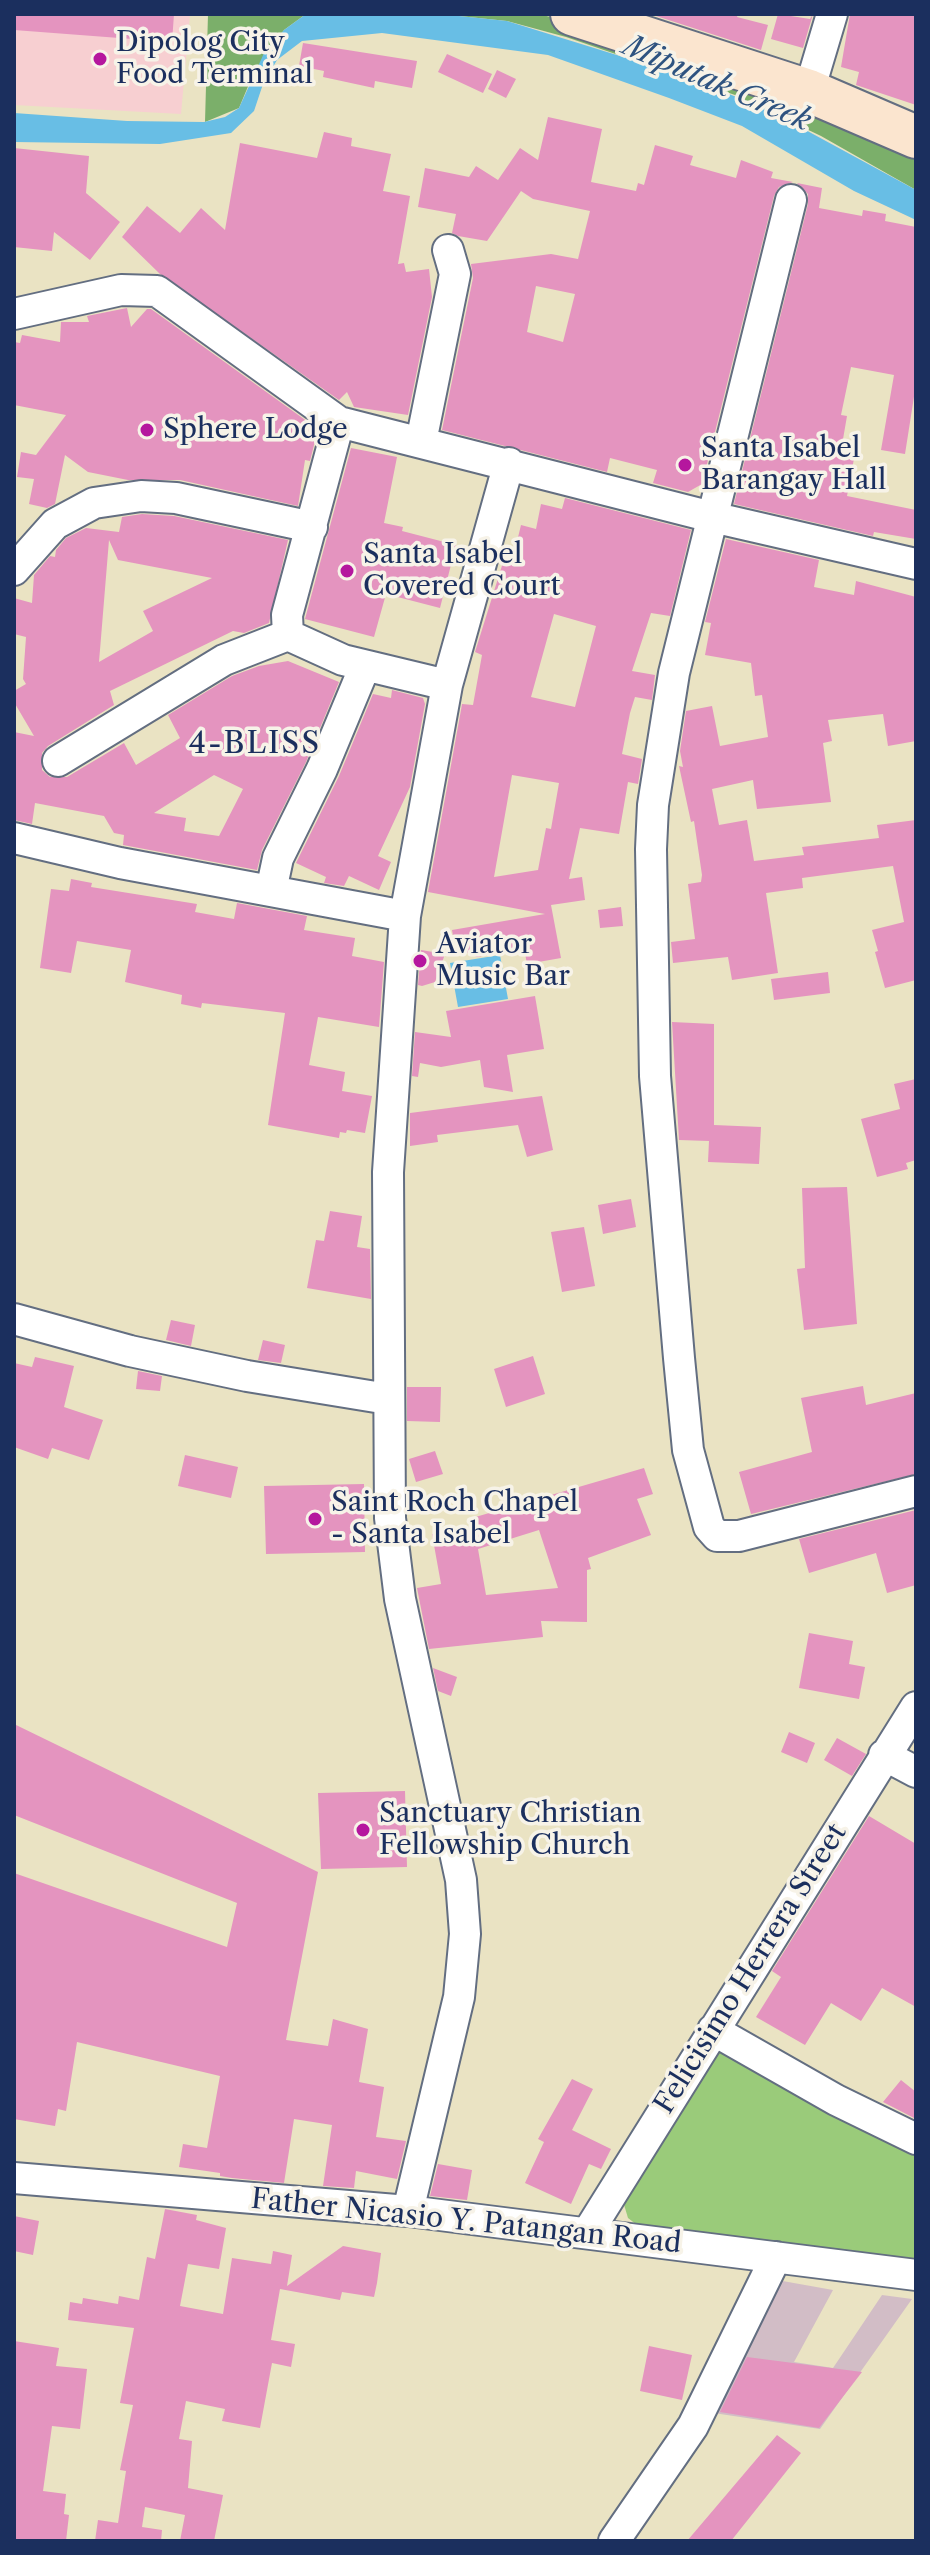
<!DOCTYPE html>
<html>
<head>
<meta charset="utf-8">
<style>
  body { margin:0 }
  #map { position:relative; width:930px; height:2555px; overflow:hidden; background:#eae3c3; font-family:"Libre Caslon Text",serif }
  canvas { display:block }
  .frame { position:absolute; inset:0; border:16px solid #1b2f5e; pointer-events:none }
</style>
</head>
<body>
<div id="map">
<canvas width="930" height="2555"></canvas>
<div class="frame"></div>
</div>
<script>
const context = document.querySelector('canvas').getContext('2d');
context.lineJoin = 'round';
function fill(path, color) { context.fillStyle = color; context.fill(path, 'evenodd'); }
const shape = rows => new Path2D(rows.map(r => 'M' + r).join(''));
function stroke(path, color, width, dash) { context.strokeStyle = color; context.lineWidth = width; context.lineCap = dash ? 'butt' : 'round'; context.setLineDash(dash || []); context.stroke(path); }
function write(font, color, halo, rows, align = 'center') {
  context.font = font + ' "Libre Caslon Text",serif'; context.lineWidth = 7; context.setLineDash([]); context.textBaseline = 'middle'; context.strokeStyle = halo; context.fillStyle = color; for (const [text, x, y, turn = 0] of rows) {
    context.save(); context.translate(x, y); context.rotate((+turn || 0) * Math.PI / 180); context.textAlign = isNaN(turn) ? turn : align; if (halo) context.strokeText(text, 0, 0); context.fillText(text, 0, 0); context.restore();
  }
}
const built = shape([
  [14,14,190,14,181,114,14,105]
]);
const industrial = shape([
  [777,2280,833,2290,794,2362,833,2368,882,2295,912,2299,820,2429,707,2412]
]);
const green = shape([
  [719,2053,729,2054,916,2150,916,2263,646,2232,628,2218,622,2198,710,2058]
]);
const forest = shape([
  [208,14,306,14,284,30,252,77,239,108,205,122],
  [440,14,538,14,559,19,916,152,916,190,821,136,735,95,566,37,507,21]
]);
const water = shape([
  [306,14,440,14,507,21,678,74,767,109,916,190,916,220,854,191,742,126,669,98,548,55,382,33,302,41,277,60,263,84,254,111,231,133,160,144,14,142,14,113,127,121,204,122,225,117,239,108,265,51,284,30],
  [500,955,508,999,458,1007,450,963]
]);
const building = shape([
  [14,14,174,14,172,42,14,30],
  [650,14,738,14,737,17,768,25,761,50],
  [778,14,810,19,813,14,803,48,771,39],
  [850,14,916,14,916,105,856,85,859,72,841,67],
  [303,43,417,61,412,88,375,81,374,88,323,77,324,71,299,66],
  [447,54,492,74,483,93,438,72],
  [497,70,516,79,506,98,488,89],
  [548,117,602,129,591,182,636,191,638,183,644,185,655,145,693,156,690,165,736,178,741,160,773,172,771,178,793,182,779,187,774,196,702,484,688,492,653,483,657,470,610,458,607,472,442,430,473,278,471,264,551,254,578,259,590,211,533,199,521,191,487,241,458,236,452,233,456,214,418,207,425,168,469,177,476,166,498,180,520,148,538,160],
  [536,286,575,294,563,342,527,332],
  [324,132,352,138,351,146,391,154,383,191,410,196,398,264,404,263,406,272,429,269,432,297,408,415,354,407,347,392,339,400,160,274,122,237,147,206,180,233,201,208,225,230,240,143,317,158],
  [14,148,89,156,86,193,120,222,90,260,54,232,52,251,14,247],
  [797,183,822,188,819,208,862,216,863,210,886,214,885,221,916,227,916,384,905,454,881,450,894,375,851,367,841,415,847,416,842,445,856,448,847,496,916,510,916,539,874,532,873,536,734,504,808,204,808,194],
  [127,308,131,327,147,309,151,309,315,427,305,439,315,441,310,461,305,460,298,506,180,480,128,480,88,472,65,455,55,504,47,508,29,504,34,479,17,477,21,452,36,455,66,415,14,405,14,342,20,343,22,335,60,342,61,322,89,322,87,316],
  [351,448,397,457,384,523,403,527,402,531,456,545,440,608,386,594,374,637,305,619],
  [565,498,691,530,670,616,651,613,632,671,655,675,652,700,635,697,630,713,622,754,642,759,638,784,628,782,619,834,580,828,569,879,582,877,585,900,551,905,561,958,527,964,524,948,477,957,455,947,452,930,545,914,428,892,461,710,462,704,473,705,482,655,475,652,505,556,513,558,521,525,536,529,541,504,562,509],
  [554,614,596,626,575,707,531,697],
  [512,775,559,783,551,829,546,828,538,870,494,877],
  [142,514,174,516,288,540,269,623,244,633,233,631,110,691,114,705,48,746,42,753,42,770,50,777,67,777,124,743,136,765,180,738,168,715,232,676,259,666,288,661,339,682,306,762,262,850,257,870,123,845,124,835,114,833,104,816,35,803,32,824,14,820,14,732,34,736,14,702,14,691,26,684,23,679,26,637,14,634,14,598,32,603,34,575,50,556,55,557,56,550,66,538,86,528,119,532,122,517],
  [109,540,118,560,212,578,143,611,153,631,99,662],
  [214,775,243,789,219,836,184,831,186,818,154,813],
  [726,539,819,560,814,587,854,595,856,581,916,597,916,741,888,746,883,714,828,720,832,741,823,743,831,802,757,809,753,780,712,789,719,825,747,820,754,861,804,855,802,847,879,838,877,825,916,820,916,980,885,988,875,952,878,951,872,930,904,922,893,866,802,878,803,888,766,893,778,973,732,980,728,957,673,963,671,942,695,939,688,884,701,882,702,875,694,821,691,822,679,766,683,767,680,751,686,711,712,706,720,746,768,737,762,695,755,696,751,663,705,655,711,623,705,622],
  [392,690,423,698,425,704,410,787,378,856,391,862,379,890,349,876,344,886,324,883,326,877,296,863,339,776,373,694,391,698],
  [71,879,92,883,91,887,197,904,195,912,234,919,237,903,307,916,304,930,355,938,352,956,384,962,379,1027,318,1017,309,1065,345,1072,342,1091,372,1096,365,1133,347,1130,346,1133,340,1132,339,1138,268,1125,285,1013,202,1003,201,1008,181,1004,182,995,125,982,131,950,77,941,71,973,40,968,51,889,69,891],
  [621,907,623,926,600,928,598,910],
  [421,950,445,954,435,982,422,986,418,985],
  [828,972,830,993,774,1000,771,979],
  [535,996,544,1049,507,1055,513,1092,484,1087,480,1060,441,1067,420,1063,418,1077,412,1076,415,1032,451,1037,446,1011],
  [672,1022,714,1024,714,1125,761,1127,759,1164,708,1162,709,1141,679,1140],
  [916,1079,916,1160,906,1163,908,1169,877,1177,861,1119,900,1109,894,1084],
  [542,1096,553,1150,527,1157,518,1125,437,1135,438,1142,410,1146,410,1113],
  [847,1187,857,1324,804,1330,797,1269,805,1268,802,1188],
  [631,1199,636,1227,603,1234,598,1205],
  [330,1211,362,1216,357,1247,370,1249,371,1299,307,1288,316,1240,324,1241],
  [584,1227,595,1286,562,1292,551,1232],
  [171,1320,195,1325,191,1346,166,1340],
  [263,1340,285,1345,281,1363,258,1360],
  [533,1356,545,1394,506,1407,494,1369],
  [35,1357,74,1366,64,1407,103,1420,89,1460,52,1448,48,1459,14,1447,14,1363,32,1367],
  [138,1371,162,1376,160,1391,136,1389],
  [863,1386,866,1405,916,1393,916,1474,751,1514,739,1472,812,1452,801,1398],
  [407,1387,441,1387,440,1422,407,1421],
  [435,1451,443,1474,416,1482,409,1459],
  [185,1455,238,1467,231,1498,178,1486],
  [644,1468,653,1494,637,1499,651,1535,588,1558,591,1569,587,1570,587,1622,541,1621,543,1637,429,1649,417,1588,441,1584,432,1534,474,1526,472,1518],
  [539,1530,558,1588,486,1595,478,1549],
  [364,1484,365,1552,266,1554,264,1486],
  [916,1510,916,1585,887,1593,876,1553,809,1573,799,1539],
  [809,1633,853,1641,849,1664,865,1667,859,1699,799,1688],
  [433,1668,457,1677,451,1696,438,1691],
  [14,1724,318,1872,286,2040,328,2046,333,2019,368,2029,359,2082,384,2087,376,2137,406,2141,397,2179,356,2171,354,2188,323,2186,332,2125,294,2119,284,2183,232,2178,220,2176,220,2173,179,2167,183,2144,207,2148,220,2076,77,2042,66,2111,58,2109,55,2126,14,2119,14,1873,227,1947,237,1903,14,1815],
  [789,1732,815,1743,807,1763,781,1752],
  [837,1738,866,1754,852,1776,824,1760],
  [405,1791,407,1867,321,1869,318,1793],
  [869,1816,916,1844,916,2007,882,1988,861,2021,831,2003,805,2045,756,2017,781,1977,772,1971],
  [572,2079,593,2089,572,2130,611,2149,601,2169,589,2164,571,2204,525,2183,544,2142,538,2139],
  [901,2080,916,2092,916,2119,883,2102],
  [438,2164,472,2170,467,2200,430,2196],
  [165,2209,197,2215,196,2220,226,2228,219,2269,188,2264,180,2306,223,2314,232,2258,271,2264,273,2251,292,2255,287,2286,343,2246,381,2253,377,2283,374,2297,342,2292,340,2300,280,2289,271,2340,295,2344,291,2367,272,2363,260,2428,222,2421,225,2409,186,2401,179,2439,192,2441,188,2488,223,2495,214,2541,180,2541,185,2515,145,2507,142,2527,162,2530,161,2541,95,2541,98,2520,118,2523,126,2471,120,2470,133,2405,120,2403,134,2328,68,2320,70,2302,82,2304,83,2298,118,2304,119,2296,139,2300,147,2257,155,2259],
  [14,2216,39,2221,33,2255,14,2251],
  [14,2341,59,2348,56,2366,87,2369,80,2429,52,2426,43,2491,66,2494,64,2514,69,2515,66,2541,14,2541],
  [649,2346,692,2355,682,2400,640,2391],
  [747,2357,862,2372,819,2428,720,2412],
  [777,2435,801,2453,731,2541,687,2541]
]);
const minor = shape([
  [809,91,832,14],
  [791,200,674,673,653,805,651,849,655,1076,679,1358,688,1450,709,1527,717,1536,739,1536,916,1491],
  [14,314,121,290,157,291,339,422,712,517,916,564],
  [339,422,287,615,288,635,343,660,447,685],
  [421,442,455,274,448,250],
  [14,570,55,524,94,503,141,496,176,498,312,527],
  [58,761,224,660,288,635],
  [14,838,120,863,405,916],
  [271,891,278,858,322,769,365,666],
  [14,1319,130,1351,247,1376,388,1399],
  [884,1755,916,1772],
  [713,2030,836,2100,916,2139],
  [14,2178,408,2211,916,2275],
  [408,2211,459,1997,465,1934,461,1880,400,1599,390,1518,388,1172,405,916,447,685,509,463],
  [588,2232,916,1707],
  [614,2541,693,2426,776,2257]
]);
const secondary = shape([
  [572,14,809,91,916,137]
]);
const markers = [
  [100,59,8,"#b5179e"],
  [147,430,8,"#b5179e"],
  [685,465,8,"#b5179e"],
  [347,571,8,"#b5179e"],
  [420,961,8,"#b5179e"],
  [315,1519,8,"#b5179e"],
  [363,1830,8,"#b5179e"]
];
const poiNames = [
  ["Dipolog City",116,43],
  ["Food Terminal",116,75],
  ["Sphere Lodge",163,430],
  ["Santa Isabel",701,449],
  ["Barangay Hall",701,481],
  ["Santa Isabel",363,555],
  ["Covered Court",363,587],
  ["Aviator",436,945],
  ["Music Bar",436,977],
  ["Saint Roch Chapel",331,1503],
  ["- Santa Isabel",331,1535],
  ["Sanctuary Christian",379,1814],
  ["Fellowship Church",379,1846]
];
const streetNames = [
  ["Felicisimo Herrera Street",751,1969,-58],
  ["Father Nicasio Y. Patangan Road",466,2222,6]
];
const waterNames = [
  ["Miputak Creek",717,84,23]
];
const neighbourhoodNames = [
  ["4-BLISS",255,744]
];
fill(built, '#f7cfd1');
fill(industrial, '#d2bdc6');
fill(green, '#9acb7a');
fill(forest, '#7baf6a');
fill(water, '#68bee5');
fill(building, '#e494bf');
stroke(minor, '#636e81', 34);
stroke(secondary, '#636e81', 46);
stroke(minor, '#fff', 30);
stroke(secondary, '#fbe5cf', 42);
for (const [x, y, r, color] of markers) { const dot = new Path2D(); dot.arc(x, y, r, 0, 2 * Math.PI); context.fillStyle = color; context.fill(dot); stroke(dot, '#f7f3e8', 3); }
write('28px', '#1b2f5e', '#f7f3e8', poiNames, 'left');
write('28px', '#1b2f5e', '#f7f3e8', streetNames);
write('italic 30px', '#2e5380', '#f7f3e8', waterNames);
context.letterSpacing = '2px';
write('30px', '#1b2f5e', '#f7f3e8', neighbourhoodNames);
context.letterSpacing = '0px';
</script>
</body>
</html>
